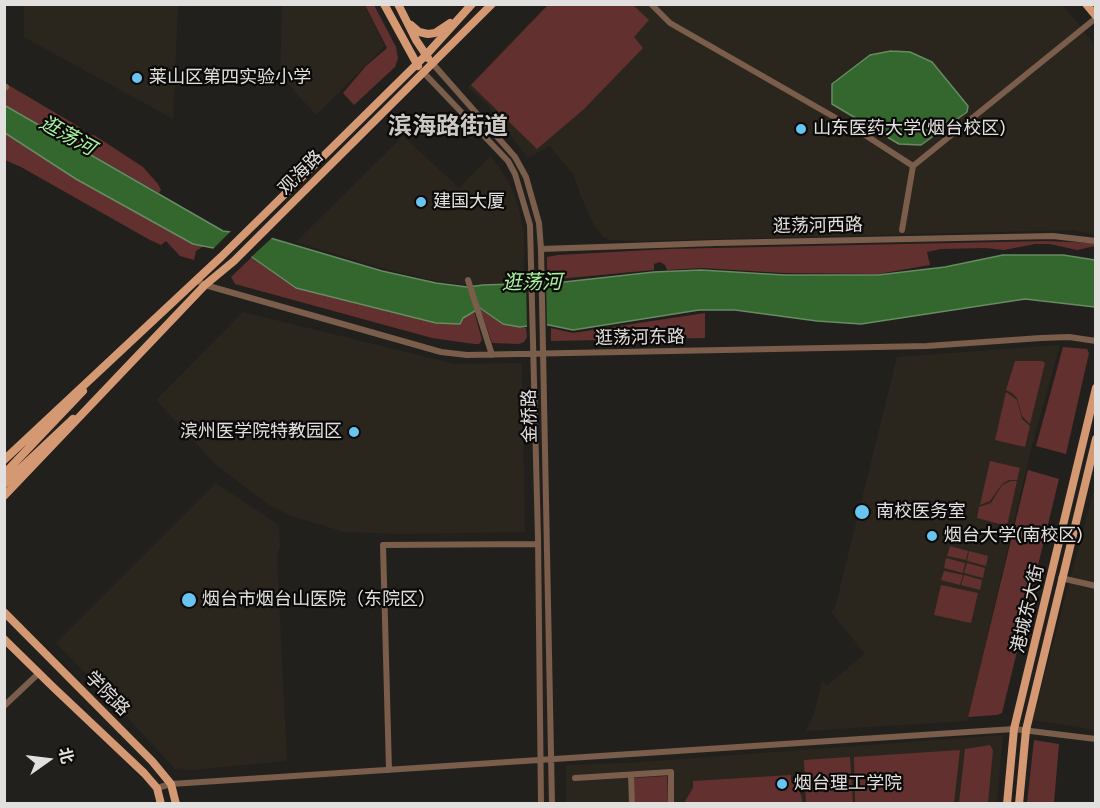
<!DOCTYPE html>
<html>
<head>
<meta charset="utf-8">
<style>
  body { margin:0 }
  #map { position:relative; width:1100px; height:808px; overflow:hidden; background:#22201d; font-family:Figtree,"Noto Sans SC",sans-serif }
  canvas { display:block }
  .frame { position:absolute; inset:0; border:6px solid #e1e0de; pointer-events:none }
  .north { position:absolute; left:18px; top:730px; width:60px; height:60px; -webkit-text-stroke:4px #0b0a08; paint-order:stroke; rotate:76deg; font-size:16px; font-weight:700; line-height:24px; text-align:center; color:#e1e0de }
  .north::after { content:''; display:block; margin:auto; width:21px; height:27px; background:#e1e0de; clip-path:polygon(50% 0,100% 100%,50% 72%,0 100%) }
</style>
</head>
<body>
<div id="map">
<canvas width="1100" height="808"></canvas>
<div class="frame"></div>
<div class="north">北</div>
</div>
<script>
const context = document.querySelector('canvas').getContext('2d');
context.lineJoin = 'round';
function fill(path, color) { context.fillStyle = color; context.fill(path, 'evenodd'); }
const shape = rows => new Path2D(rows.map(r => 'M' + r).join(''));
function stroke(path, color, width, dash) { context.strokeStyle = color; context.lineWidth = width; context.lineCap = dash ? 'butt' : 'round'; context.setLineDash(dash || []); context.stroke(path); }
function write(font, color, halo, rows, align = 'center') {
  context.font = font + ' Figtree,"Noto Sans SC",sans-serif'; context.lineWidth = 4.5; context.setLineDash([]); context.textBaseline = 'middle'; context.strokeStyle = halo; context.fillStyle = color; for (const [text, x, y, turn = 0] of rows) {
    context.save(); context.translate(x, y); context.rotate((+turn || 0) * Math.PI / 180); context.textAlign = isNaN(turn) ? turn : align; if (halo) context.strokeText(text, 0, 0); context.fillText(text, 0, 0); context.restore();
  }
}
const built = shape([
  [24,5,178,5,173,119,24,37],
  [282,5,365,5,385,46,316,115,280,75],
  [547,5,1063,5,1095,45,1095,235,1074,230,638,241,610,240,603,237,594,225,585,206,573,174,550,146,528,158,488,106,468,87],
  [403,136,459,188,491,156,510,184,518,205,524,234,524,282,464,285,435,281,378,267,296,242],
  [243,312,455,364,522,363,525,532,403,534,344,532,289,515,268,504,215,464,156,400],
  [1060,345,1031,449,967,721,806,731,814,714,822,681,827,685,865,654,831,612,835,608,897,357],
  [216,483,279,525,280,546,277,557,287,761,191,770,174,768,105,693,56,643],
  [1095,485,1095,730,1033,720],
  [1003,735,997,803,566,803,566,765,628,763]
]);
const green = shape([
  [549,4,633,5,649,20,634,37,643,48,583,110,537,149,471,85],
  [365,5,374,5,396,47,398,58,395,67,354,105,343,93,366,66,387,48],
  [5,83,81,128,82,131,89,136,94,135,143,167,158,184,161,190,159,193,5,105],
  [4,133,76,179,193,244,204,246,196,251,194,260,180,256,166,241,161,245,150,240,21,167,5,160],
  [1046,241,1096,243,1095,246,1077,250,1050,244,1035,244,1004,250,986,248,941,249,927,252,930,265,878,274,783,273,702,268,667,270,665,265,660,262,654,264,654,270,547,280,547,257,558,255,668,249],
  [252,257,296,288,436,323,463,318,474,311,482,340,479,344,474,344,432,338,235,284,231,277],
  [480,308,503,324,526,328,527,337,524,342,519,344,492,343],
  [705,313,705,338,551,341,551,328,573,333],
  [1063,347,1087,349,1089,353,1066,454,1036,446],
  [1015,361,1042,361,1045,363,1030,424,1022,416,1017,398,1012,393,1006,390],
  [1006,392,1017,400,1022,419,1030,426,1025,447,995,440],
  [990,461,1020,468,1017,480,1009,480,1002,484,990,501,980,505],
  [1028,470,1059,479,1002,713,997,715,968,717],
  [1011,481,1017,481,1007,526,977,518,979,507,991,503,1002,485],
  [950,546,968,551,966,560,947,556],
  [969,551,988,556,986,566,967,561],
  [946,558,965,563,963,573,944,568],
  [967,563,985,568,983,578,964,573],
  [944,571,963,575,960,585,941,580],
  [964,575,982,580,980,590,961,585],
  [941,585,978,593,971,623,934,615],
  [1034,740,1059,744,1054,803,1027,803],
  [990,745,993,750,988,803,959,803,965,749],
  [960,750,954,803,855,803,854,757],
  [850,757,853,803,806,803,804,760],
  [791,775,791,782,800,792,803,803,684,803,693,788,693,781],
  [667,776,668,803,634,803,634,778]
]);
const water = shape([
  [891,51,910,52,932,62,968,106,967,112,921,145,899,144,832,104,832,84,870,55,891,51],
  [4,105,223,231,267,237,382,271,436,283,467,287,483,285,564,282,654,272,701,270,784,275,878,275,945,267,1003,255,1063,255,1095,260,1095,307,1025,299,861,324,817,321,735,310,699,310,573,330,544,324,520,327,503,324,480,308,463,318,460,324,436,323,296,288,249,255,193,244,76,179,5,133,4,105]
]);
const pier = shape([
  [233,229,259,233,274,236,249,259,211,251],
  [546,281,547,327,527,327,526,282]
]);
const minor = shape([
  [651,4,670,23,862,133,913,166,902,230],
  [433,64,515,157,526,177,539,223,541,249,552,804],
  [424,73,508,161,515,174,530,225,538,538,541,804],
  [4,89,6,87],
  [913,166,1096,18],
  [541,249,716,243,1053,236,1096,241],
  [196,280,205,285,441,352,467,355,927,346,1041,338,1069,337,1096,341],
  [468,280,492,355],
  [1061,578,1096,586],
  [4,706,39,673],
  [389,770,383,545,538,544],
  [631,775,632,804],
  [575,778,671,772,671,804],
  [157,788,171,784,1014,729,1096,739]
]);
const major = shape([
  [384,4,418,66],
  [398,4,416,40,428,58],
  [1086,4,1096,16],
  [411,25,419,32,428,34,435,33,450,23],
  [4,460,221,257,426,55,472,4],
  [4,474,83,391],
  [4,484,73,419],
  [4,496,205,285,234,261,492,4],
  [4,612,152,761,171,784,176,804],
  [4,639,53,687,144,773,157,788,161,804],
  [1007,804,1014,729,1096,388],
  [1019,804,1026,730,1096,439]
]);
const markers = [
  [137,78,6,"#68c4f0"],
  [801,129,6,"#68c4f0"],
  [421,202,6,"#68c4f0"],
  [354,432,6,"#68c4f0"],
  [862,512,8,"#68c4f0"],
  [932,536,6,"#68c4f0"],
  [189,600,8,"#68c4f0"],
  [782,784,6,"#68c4f0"]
];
const poiNames = [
  ["莱山区第四实验小学",149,78],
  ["山东医药大学(烟台校区)",813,129],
  ["建国大厦",433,202],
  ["滨州医学院特教园区",342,432,"right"],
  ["南校医务室",876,512],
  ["烟台大学(南校区)",944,536],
  ["烟台市烟台山医院（东院区）",202,600],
  ["烟台理工学院",794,784]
];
const streetNames = [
  ["观海路",301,173,-45],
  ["逛荡河西路",818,226,-1],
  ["逛荡河东路",640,338,-1],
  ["金桥路",530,416,-91],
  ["港城东大街",1028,609,-77],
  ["学院路",107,694,45]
];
const waterNames = [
  ["逛荡河",67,136,29],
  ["逛荡河",532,283,-1]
];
const districtNames = [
  ["滨海路街道",448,127]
];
fill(built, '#2b261d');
fill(green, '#62302e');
fill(water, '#33672e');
stroke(water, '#678b63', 1.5);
fill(pier, '#22201d');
stroke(minor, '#7a5d4b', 6);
stroke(major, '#d49973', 8);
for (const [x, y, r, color] of markers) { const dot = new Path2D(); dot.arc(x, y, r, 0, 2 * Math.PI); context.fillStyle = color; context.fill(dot); stroke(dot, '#0b0a08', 2); }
write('18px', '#e1e0de', '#0b0a08', poiNames, 'left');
write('18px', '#e1e0de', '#0b0a08', streetNames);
write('italic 20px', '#a9f4a1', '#0b0a08', waterNames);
write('bold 24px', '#ccc9c5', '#0b0a08', districtNames);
</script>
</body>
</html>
